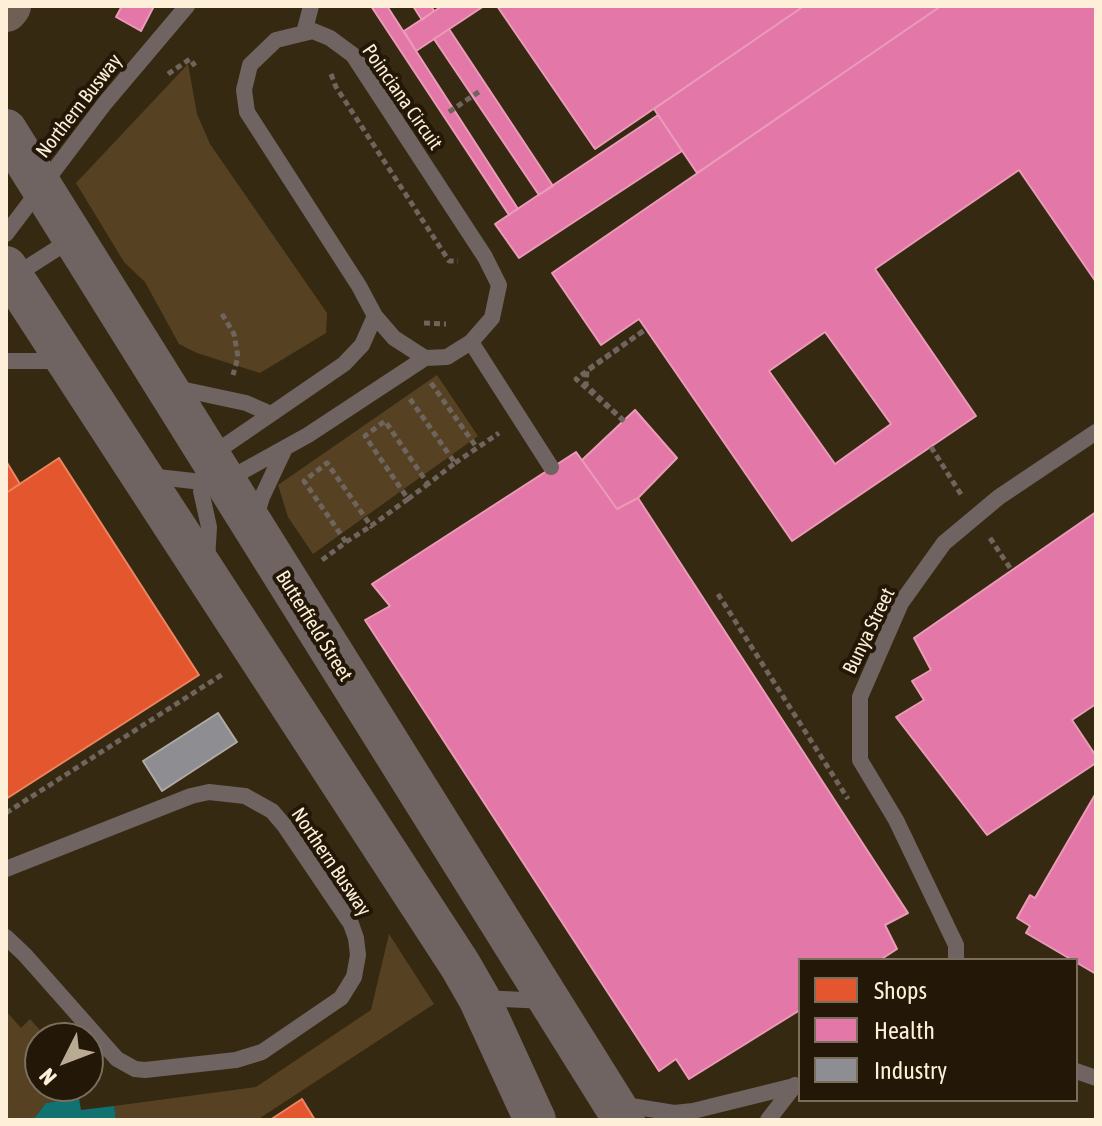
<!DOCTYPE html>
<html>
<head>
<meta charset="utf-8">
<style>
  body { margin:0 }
  #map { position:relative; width:1102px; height:1126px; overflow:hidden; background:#362911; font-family:"Asap Condensed",sans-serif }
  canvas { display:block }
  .frame { position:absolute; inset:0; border:8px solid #feefd9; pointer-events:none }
  .legend { position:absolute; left:798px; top:958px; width:280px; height:144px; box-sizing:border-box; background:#231808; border:2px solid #7b6e5c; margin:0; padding:10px 14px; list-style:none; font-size:24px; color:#feefd9 }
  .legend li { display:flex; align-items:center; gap:16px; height:40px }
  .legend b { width:40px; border:2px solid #7b6e5c }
  .north { position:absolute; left:24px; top:1022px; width:80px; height:80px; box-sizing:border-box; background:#231808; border:2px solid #7b6e5c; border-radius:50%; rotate:228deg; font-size:22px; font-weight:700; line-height:32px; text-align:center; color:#feefd9 }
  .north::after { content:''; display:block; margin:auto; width:28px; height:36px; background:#b8aa93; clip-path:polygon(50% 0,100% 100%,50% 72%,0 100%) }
</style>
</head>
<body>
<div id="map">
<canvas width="1102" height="1126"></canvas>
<div class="frame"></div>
<ul class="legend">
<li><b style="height:22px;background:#e4572e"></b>Shops</li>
<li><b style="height:22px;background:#e377a8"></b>Health</li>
<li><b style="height:22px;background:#8d8d92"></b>Industry</li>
</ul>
<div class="north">N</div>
</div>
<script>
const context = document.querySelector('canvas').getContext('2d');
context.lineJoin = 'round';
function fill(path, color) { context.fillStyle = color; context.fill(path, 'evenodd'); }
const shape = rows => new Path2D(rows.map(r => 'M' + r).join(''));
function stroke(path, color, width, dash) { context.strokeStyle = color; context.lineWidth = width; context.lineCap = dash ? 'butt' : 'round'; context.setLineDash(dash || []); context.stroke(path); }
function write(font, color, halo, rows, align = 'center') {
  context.font = font + ' "Asap Condensed",sans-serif'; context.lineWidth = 8; context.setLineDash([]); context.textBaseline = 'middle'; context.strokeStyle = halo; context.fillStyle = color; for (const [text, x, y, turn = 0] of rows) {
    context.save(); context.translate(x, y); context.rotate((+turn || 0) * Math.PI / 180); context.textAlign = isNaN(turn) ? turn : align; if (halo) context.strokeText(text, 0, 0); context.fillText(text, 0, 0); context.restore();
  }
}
const green = shape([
  [188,64,197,114,210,144,327,313,326,333,260,373,197,353,179,344,145,282,124,262,76,183],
  [437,375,478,436,313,554,288,517,278,485],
  [389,934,434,1004,257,1120,116,1120,114,1106,256,1087,371,1010],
  [6,1011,21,1028,30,1019,47,1038,40,1038,40,1086,81,1086,83,1094,79,1098,46,1103,33,1120,6,1120]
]);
const water = shape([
  [79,1098,81,1110,114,1106,116,1120,33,1120,46,1103]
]);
const shops = shape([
  [59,458,199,675,6,799,6,493,59,458],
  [6,461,20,484,6,493,6,461],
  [302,1099,315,1120,270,1120,302,1099]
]);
const health = shape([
  [122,6,154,6,141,31,116,17,122,6],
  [371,6,387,6,518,209,514,211,509,215,371,6],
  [413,6,431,6,434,11,422,20,413,6],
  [442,6,484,6,416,51,404,31,442,6],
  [497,6,804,6,595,149,497,6],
  [804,6,941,6,697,173,654,109,804,6],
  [941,6,1096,6,1096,282,1019,170,875,269,976,416,792,541,639,319,601,345,552,273,941,6],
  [825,332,891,424,835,464,769,371,825,332],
  [449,29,553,186,539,195,434,39,449,29],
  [658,115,682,151,519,258,495,224,658,115],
  [635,410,677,458,638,498,617,509,582,460,635,410],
  [576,452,617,509,638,498,908,913,885,925,897,949,880,960,800,960,800,1010,689,1079,676,1059,659,1071,365,620,390,606,372,584,576,452],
  [1096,512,1096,704,1072,720,1096,756,1096,763,987,835,896,717,924,700,912,681,931,670,914,638,1096,512],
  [1096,793,1096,974,1026,933,1030,926,1017,918,1030,895,1035,898,1096,793]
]);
const industry = shape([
  [218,713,237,742,162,791,143,761,218,713]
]);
const path = shape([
  [168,74,190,59,195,66],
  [331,74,336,87,449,261,458,261],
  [449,112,480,91],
  [222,314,234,334,238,357,233,375],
  [424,323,446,324],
  [431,383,477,448],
  [624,421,576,379,646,329],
  [931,447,962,496],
  [455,463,499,433],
  [408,499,428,484],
  [990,538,1012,571],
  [346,542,371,526],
  [322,560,346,542,304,481,327,463,371,526,408,499,365,436,385,421,428,484,455,463,410,399],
  [718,594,848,799],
  [6,813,223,674]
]);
const service = shape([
  [313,31,330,38,353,55,485,257,499,285,492,318,471,342,447,357,425,358,394,338,375,316,359,286,247,112,244,90,250,65,276,40,313,31],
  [304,33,311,6],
  [14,276,72,239],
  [471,342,551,467],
  [6,361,64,361],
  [176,388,246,403,271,414],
  [149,476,202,482,225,481,308,435,425,358],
  [255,520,262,497,285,448],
  [207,560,209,527,201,491,207,466,226,445,344,364,362,345,375,316],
  [6,869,191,796,209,792,245,796,272,811,284,825,351,924,356,938,358,955,354,977,341,998,262,1052,236,1060,145,1070,135,1069,117,1059,25,955,6,937],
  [956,960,956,945,896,820,860,760,860,697,901,603,944,543,999,497,1096,432],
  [481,998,546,1001],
  [1076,1071,1096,1078],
  [619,1104,674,1113,693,1111,794,1086],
  [768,1120,795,1085]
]);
const tertiary = shape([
  [6,130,624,1120],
  [6,267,460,965,479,998,535,1120]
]);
const trunk = shape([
  [6,10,9,6]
]);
const pathBridge = shape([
  [624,421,586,385,587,370,646,329]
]);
const serviceBridge = shape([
  [6,234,105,103,187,6]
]);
const streetNames = [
  ["Poinciana Circuit",402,97,55],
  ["Northern Busway",79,106,-52],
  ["Butterfield Street",314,626,58],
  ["Bunya Street",869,631,-64],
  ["Northern Busway",331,862,56]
];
fill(green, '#564222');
fill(water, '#127171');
fill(shops, '#e4572e');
stroke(shops, '#ec8561', 2);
fill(health, '#e377a8');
stroke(health, '#eb9bb7', 2);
fill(industry, '#8d8d92');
stroke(industry, '#afaaa7', 2);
stroke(path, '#6f655e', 5, [6, 4]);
stroke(service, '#6f6461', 16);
stroke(tertiary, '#6f6461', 42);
stroke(trunk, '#6f6056', 44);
stroke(pathBridge, '#6f655e', 5, [6, 4]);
stroke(serviceBridge, '#6f6461', 16);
write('20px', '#feefd9', '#231808', streetNames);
</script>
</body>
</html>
